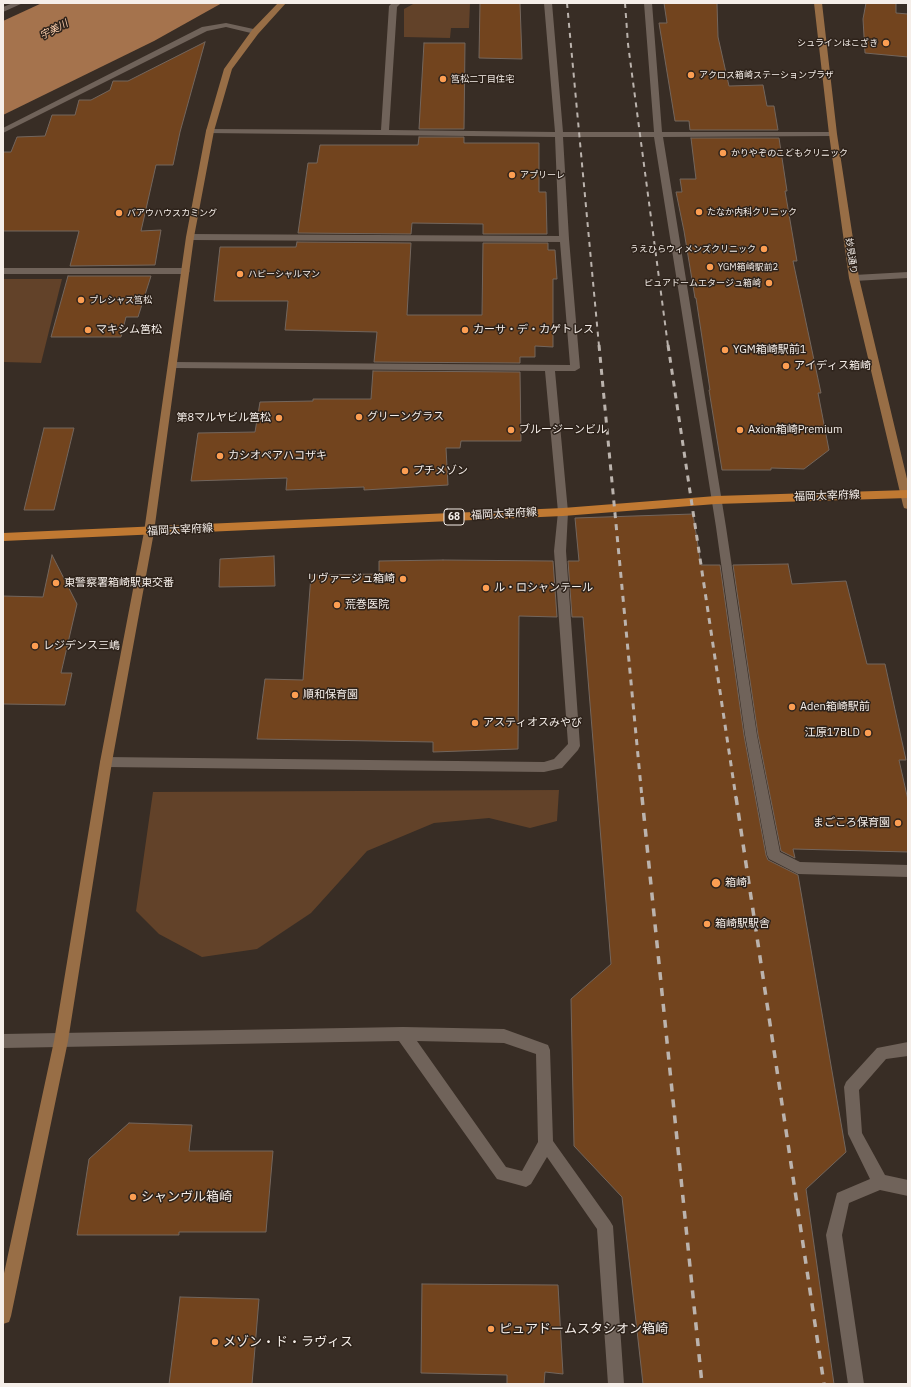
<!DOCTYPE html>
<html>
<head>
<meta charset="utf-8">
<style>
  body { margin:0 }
  #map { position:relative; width:911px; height:1387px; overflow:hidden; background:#382d25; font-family:"IBM Plex Sans",sans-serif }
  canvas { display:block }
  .frame { position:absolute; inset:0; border:4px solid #f5eee9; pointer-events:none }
</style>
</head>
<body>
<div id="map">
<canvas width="911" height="1387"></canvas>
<div class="frame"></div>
</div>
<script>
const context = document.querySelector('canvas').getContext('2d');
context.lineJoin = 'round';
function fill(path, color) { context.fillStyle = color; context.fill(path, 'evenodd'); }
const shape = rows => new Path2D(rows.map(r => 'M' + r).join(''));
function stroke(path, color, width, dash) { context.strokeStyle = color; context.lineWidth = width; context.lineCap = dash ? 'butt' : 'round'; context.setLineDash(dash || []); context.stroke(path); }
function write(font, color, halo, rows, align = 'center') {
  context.font = font + ' "IBM Plex Sans","Noto Sans JP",sans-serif'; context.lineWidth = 3; context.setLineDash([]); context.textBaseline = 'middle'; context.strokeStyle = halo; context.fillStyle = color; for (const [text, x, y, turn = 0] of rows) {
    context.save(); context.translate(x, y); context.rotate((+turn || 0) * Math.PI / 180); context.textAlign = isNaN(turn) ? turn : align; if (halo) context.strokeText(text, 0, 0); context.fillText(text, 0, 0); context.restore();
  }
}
const green = shape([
  [415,3,470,3,469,28,451,28,450,38,404,37,404,9],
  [3,279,62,279,41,363,3,362],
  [559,790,557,821,530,828,489,818,434,823,367,851,311,913,257,949,202,957,159,934,136,911,153,792]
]);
const water = shape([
  [42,3,222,3,154,41,3,115,3,21]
]);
const building = shape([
  [480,3,520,3,522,59,479,58,480,3],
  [664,3,717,3,718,37,729,86,763,85,767,106,774,106,778,130,690,130,689,121,675,121,659,23,667,23,664,3],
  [866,3,896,3,896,13,908,14,908,57,865,53,863,19,866,3],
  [205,42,180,132,173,165,156,165,141,231,161,230,155,265,70,266,79,231,3,231,3,152,11,152,17,137,45,136,52,115,75,115,79,100,91,100,110,90,113,81,128,81,205,42],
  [424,43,465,43,464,129,419,129,424,43],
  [419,137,464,137,464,143,539,143,539,192,546,192,547,234,483,234,483,224,412,223,411,234,298,233,308,163,317,163,320,145,418,145,419,137],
  [691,138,779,138,787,191,785,191,797,261,793,261,821,393,818,393,829,450,804,469,771,468,771,470,722,470,709,390,710,390,696,298,695,298,684,231,676,192,682,192,680,179,696,179,691,138],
  [297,242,411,243,407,315,482,315,483,243,548,243,548,250,555,250,557,279,553,279,553,347,535,346,535,357,520,357,520,363,374,362,377,332,285,330,288,301,214,301,220,247,296,247,297,242],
  [68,276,151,276,138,317,126,317,121,337,51,337,68,276],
  [373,371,520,372,521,441,461,441,460,448,446,448,448,485,364,490,364,487,286,490,287,478,191,481,198,433,255,432,260,402,313,401,313,399,371,399,373,371],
  [44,428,74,428,54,510,24,510,44,428],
  [693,514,701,565,720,565,744,735,766,855,768,860,798,875,846,1152,806,1189,834,1384,643,1384,622,1197,574,1146,571,999,611,964,583,617,572,617,568,561,579,561,575,518,693,514],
  [52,555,77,604,61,673,72,673,65,705,3,704,3,596,43,597,52,555],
  [274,556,275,586,219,587,220,559,274,556],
  [443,560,553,561,557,617,519,616,518,749,433,752,433,742,257,739,265,679,303,680,311,575,379,574,379,561,443,560],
  [788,564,792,584,846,581,867,664,885,664,906,760,899,760,908,800,908,852,793,849,795,858,781,851,758,735,733,565,788,564],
  [129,1123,192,1125,189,1151,273,1151,266,1232,179,1232,179,1235,77,1235,89,1159,129,1123],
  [422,1284,558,1285,563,1374,545,1372,544,1384,507,1384,507,1375,421,1373,422,1284],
  [180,1297,259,1299,252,1384,169,1384,180,1297]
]);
const street = shape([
  [13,3,23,3,3,12,3,7,13,3],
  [392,3,401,3,397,7,389,130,555,132,544,3,552,3,563,132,654,132,644,3,652,3,662,132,833,132,837,134,833,136,663,137,726,527,757,735,780,852,800,862,908,865,908,877,798,874,769,859,767,855,745,735,716,527,654,137,563,137,569,239,580,368,575,371,555,371,568,512,566,551,580,746,578,750,562,768,544,772,106,767,102,766,100,762,102,758,106,757,544,762,554,759,568,744,554,551,558,512,545,371,173,368,168,365,173,362,570,365,560,242,190,240,186,237,190,234,559,236,555,137,207,133,206,131,207,129,210,129,381,130,389,6,392,3],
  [226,23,258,30,259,32,255,34,226,27,207,31,3,133,3,128,202,27,226,23],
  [3,268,185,268,190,271,185,274,3,274,3,268],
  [908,272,908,278,854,281,849,278,854,275,908,272],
  [403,1027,504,1029,548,1045,550,1050,553,1141,610,1221,613,1226,624,1384,608,1384,597,1229,547,1157,531,1184,526,1187,497,1179,399,1041,3,1048,3,1034,403,1027],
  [417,1041,504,1043,536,1054,538,1142,522,1171,506,1167,417,1041],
  [908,1042,908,1056,886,1059,859,1090,862,1133,885,1175,908,1180,908,1196,880,1190,849,1203,842,1235,864,1384,848,1384,826,1235,837,1193,870,1179,848,1134,844,1087,846,1082,877,1048,908,1042]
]);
const secondary = shape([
  [278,3,286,3,258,34,232,69,214,131,194,237,154,532,112,762,68,1041,11,1316,9,1322,3,1324,3,1278,54,1041,100,762,144,532,186,237,206,131,224,69,252,30,278,3],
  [814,3,822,3,837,134,859,278,908,483,908,509,904,508,903,505,849,278,829,134,814,3]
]);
const primary = shape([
  [908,490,908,498,716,504,563,516,3,541,3,533,563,508,716,496,908,490]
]);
const railFar2 = shape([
  [567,3,599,346],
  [625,3,628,44,668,346]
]);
const railFar1 = shape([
  [599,345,642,798],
  [668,345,736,798]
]);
const rail = shape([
  [642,797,702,1384],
  [736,797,824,1384]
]);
const markers = [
  [886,43,4,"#fc9e52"],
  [691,75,4,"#fc9e52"],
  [443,79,4,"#fc9e52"],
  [723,153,4,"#fc9e52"],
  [512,175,4,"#fc9e52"],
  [699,212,4,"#fc9e52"],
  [119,213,4,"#fc9e52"],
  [764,249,4,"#fc9e52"],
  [710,267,4,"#fc9e52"],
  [240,274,4,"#fc9e52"],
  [769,283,4,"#fc9e52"],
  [81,300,4,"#fc9e52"],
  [88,330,4,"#fc9e52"],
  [465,330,4,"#fc9e52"],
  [725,350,4,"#fc9e52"],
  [786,366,4,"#fc9e52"],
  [359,417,4,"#fc9e52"],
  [279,418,4,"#fc9e52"],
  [511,430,4,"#fc9e52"],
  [740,430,4,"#fc9e52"],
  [220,456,4,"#fc9e52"],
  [405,471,4,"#fc9e52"],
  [403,579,4,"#fc9e52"],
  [56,583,4,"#fc9e52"],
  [486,588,4,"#fc9e52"],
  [337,605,4,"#fc9e52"],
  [35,646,4,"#fc9e52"],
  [295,695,4,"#fc9e52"],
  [792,707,4,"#fc9e52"],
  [475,723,4,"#fc9e52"],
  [868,733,4,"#fc9e52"],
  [898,823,4,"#fc9e52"],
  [716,883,5,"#fc9e52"],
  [707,924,4,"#fc9e52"],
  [133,1197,4,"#fc9e52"],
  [491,1329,4,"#fc9e52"],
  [215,1342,4,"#fc9e52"]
];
const farPoinames = [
  ["シュラインはこざき",878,43,"right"],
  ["アクロス箱崎ステーションプラザ",699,75],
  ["筥松二丁目住宅",451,79],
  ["かりやぞのこどもクリニック",731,153],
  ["アプリーレ",520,175],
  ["たなか内科クリニック",707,212],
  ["バアウハウスカミング",127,213],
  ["うえひらウィメンズクリニック",756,249,"right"],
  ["YGM箱崎駅前2",718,267],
  ["ハピーシャルマン",248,274],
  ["ピュアドームエタージュ箱崎",761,283,"right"],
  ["プレシャス筥松",89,300]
];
const farStreetnames = [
  ["妙見通り",851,256,82]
];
const farWaternames = [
  ["宇美川",54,30,-28]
];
const shields = [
  [454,517,20]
];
const shieldNames = [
  ["68",454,517]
];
const poiNames = [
  ["マキシム筥松",96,330],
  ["カーサ・デ・カゲトレス",473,330],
  ["YGM箱崎駅前1",733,350],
  ["アイディス箱崎",794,366],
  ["グリーングラス",367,417],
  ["第8マルヤビル筥松",271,418,"right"],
  ["ブルージーンビル",519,430],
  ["Axion箱崎Premium",748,430],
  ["カシオペアハコザキ",228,456],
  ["プチメゾン",413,471],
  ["リヴァージュ箱崎",395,579,"right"],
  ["東警察署箱崎駅東交番",64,583],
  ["ル・ロシャンテール",494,588],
  ["荒巻医院",345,605],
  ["レジデンス三嶋",43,646],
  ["順和保育園",303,695],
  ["Aden箱崎駅前",800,707],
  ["アスティオスみやび",483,723],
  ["江原17BLD",860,733,"right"],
  ["まごころ保育園",890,823,"right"],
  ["箱崎",725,883],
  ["箱崎駅駅舎",715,924]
];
const streetNames = [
  ["福岡太宰府線",827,496,-2],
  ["福岡太宰府線",504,514,-3],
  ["福岡太宰府線",180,530,-3]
];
const nearPoinames = [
  ["シャンヴル箱崎",141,1197],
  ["ピュアドームスタシオン箱崎",499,1329],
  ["メゾン・ド・ラヴィス",223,1342]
];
fill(green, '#624229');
fill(water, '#a5734d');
fill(building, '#72441e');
stroke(building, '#73665d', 1);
fill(street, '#70635a');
fill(secondary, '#986e46');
fill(primary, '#c07932');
stroke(railFar2, '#bbb3ad', 2, [5, 5]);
stroke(railFar1, '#bbb3ad', 3, [6, 6]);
stroke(rail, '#bbb3ad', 3.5, [8, 8]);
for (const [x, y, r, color] of markers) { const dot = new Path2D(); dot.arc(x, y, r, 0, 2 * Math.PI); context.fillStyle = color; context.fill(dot); stroke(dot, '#2e231b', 1.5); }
write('9px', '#f5eee9', '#2e231b', farPoinames, 'left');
write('9px', '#f5eee9', '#2e231b', farStreetnames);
write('italic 10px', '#facdac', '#2e231b', farWaternames);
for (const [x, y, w] of shields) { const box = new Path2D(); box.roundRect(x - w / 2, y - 8, w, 16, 3); context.fillStyle = '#2e231b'; context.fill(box); stroke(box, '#f5eee9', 1); }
write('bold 10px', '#f5eee9', null, shieldNames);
write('11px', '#f5eee9', '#2e231b', poiNames, 'left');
write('11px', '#f5eee9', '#2e231b', streetNames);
write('13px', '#f5eee9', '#2e231b', nearPoinames, 'left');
</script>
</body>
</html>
